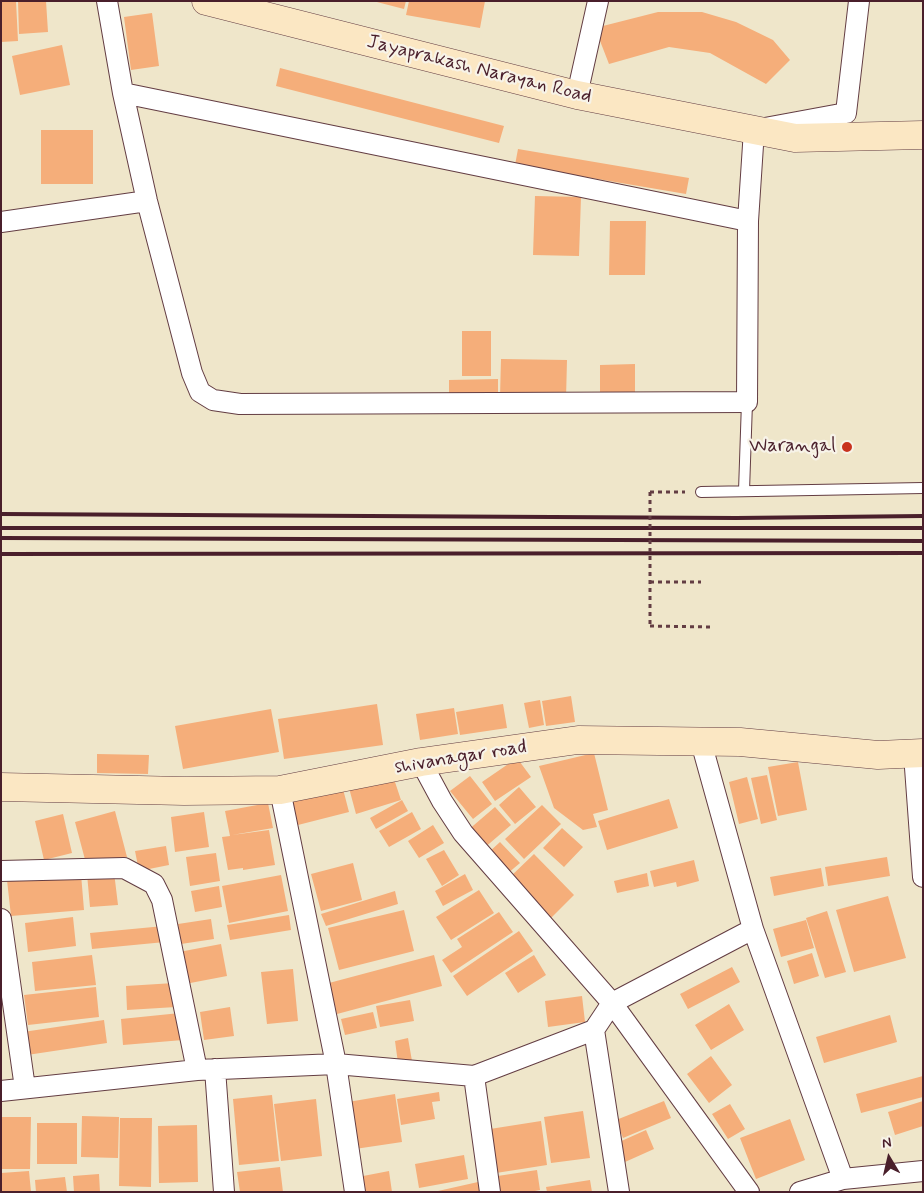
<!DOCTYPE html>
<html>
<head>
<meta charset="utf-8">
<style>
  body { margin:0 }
  #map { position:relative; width:924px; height:1193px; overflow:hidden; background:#efe6ca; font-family:Mynerve,sans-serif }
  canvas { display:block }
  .frame { position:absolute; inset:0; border:2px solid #4a1f2b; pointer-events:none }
  .north { position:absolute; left:864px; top:1133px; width:50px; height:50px; -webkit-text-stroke:4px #f7f3e8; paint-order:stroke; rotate:351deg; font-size:14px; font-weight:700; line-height:20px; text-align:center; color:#4a1f2b }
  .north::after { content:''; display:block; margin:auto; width:18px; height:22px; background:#4a1f2b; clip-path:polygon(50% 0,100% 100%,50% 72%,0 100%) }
</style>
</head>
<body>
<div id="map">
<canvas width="924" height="1193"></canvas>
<div class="frame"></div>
<div class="north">N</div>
</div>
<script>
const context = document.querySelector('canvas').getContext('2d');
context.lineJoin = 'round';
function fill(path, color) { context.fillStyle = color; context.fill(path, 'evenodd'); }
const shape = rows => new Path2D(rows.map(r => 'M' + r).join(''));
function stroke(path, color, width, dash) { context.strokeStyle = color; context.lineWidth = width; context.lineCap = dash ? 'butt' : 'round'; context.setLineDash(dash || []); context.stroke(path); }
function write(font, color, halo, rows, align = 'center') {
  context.font = font + ' Mynerve,sans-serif'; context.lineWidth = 4.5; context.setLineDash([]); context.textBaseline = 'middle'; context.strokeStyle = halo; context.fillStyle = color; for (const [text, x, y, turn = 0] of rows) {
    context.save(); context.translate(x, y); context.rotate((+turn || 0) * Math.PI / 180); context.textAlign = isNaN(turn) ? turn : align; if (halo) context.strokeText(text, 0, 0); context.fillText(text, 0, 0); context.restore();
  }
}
const building = shape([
  [1,1,16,1,18,41,1,42],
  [18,1,46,1,48,32,19,34],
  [373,1,406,1,404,9],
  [409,1,485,1,480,28,406,15],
  [658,12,702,12,736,22,773,40,790,60,766,84,710,53,669,47,609,64,595,28],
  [152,13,159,66,131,70,124,17],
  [62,45,70,85,20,95,12,56],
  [280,68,504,126,499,143,276,86],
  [41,130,93,130,93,184,41,184],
  [518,149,689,178,686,194,515,165],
  [535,196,581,197,579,256,533,255],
  [610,221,646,221,645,275,609,275],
  [462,331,491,331,491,376,462,376],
  [501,359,567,360,566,399,500,397],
  [635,364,635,397,600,398,600,365],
  [498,379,498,401,449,401,449,380],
  [571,696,575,722,546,726,542,701],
  [540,700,544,725,529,728,524,703],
  [377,704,383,745,284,759,278,719],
  [503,704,507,728,460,735,456,712],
  [454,708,458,734,420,740,416,714],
  [271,709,279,752,183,769,175,726],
  [594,753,608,810,593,814,597,827,583,830,554,808,539,766],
  [97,754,149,755,148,774,97,773],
  [517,758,531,777,495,801,482,782],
  [798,762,807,810,778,816,768,767],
  [767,775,777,820,761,824,751,778],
  [393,776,401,800,356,814,349,788],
  [470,776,492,804,473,819,450,791],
  [747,777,758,819,739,824,729,782],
  [519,787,536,807,515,824,499,805],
  [343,789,349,812,294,826,288,803],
  [669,799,678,828,607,850,598,821],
  [402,800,408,811,376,829,370,818],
  [268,803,273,828,232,835,269,830,275,865,243,870,243,868,228,870,222,837,230,836,225,811],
  [542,805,561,824,524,859,505,839],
  [495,807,511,825,483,849,467,831],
  [115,811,127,857,87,867,75,822],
  [204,812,209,847,175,852,171,817],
  [412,812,421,829,389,847,379,831],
  [63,814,72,853,44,860,35,821],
  [433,825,444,843,419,858,408,841],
  [562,828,583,847,564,867,543,848],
  [500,842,520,863,507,874,488,853],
  [166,846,169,865,139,871,135,851],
  [444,850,459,875,442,886,426,859],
  [216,853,220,881,190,886,186,857],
  [534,854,574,895,550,919,509,878],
  [887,857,890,876,828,886,825,867],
  [694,860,699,881,677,887,676,882,654,887,650,871],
  [353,863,362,900,321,911,311,874],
  [821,868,824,886,774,896,770,877],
  [114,872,118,905,90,907,87,874],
  [647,873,649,886,617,893,614,881],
  [81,874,84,910,11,916,7,880],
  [465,874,473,890,443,906,435,891],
  [281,875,288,911,229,923,222,886],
  [219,886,222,907,195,912,191,891],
  [479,890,494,913,451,940,436,917],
  [395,891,398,904,326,926,321,914],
  [888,896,906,958,854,972,836,910],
  [404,910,414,951,339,970,328,928],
  [827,911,846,972,825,978,806,918],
  [499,912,513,932,451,973,442,960,462,947,457,939],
  [289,915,291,930,230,940,227,925],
  [73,917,76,946,28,952,25,923],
  [211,919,214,939,181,944,178,924],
  [806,920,814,948,781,957,773,929],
  [164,926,165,942,92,949,90,933],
  [519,931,533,951,467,996,453,976],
  [221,944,227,976,185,984,179,952],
  [812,953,819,976,794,984,787,961],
  [92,955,96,985,35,991,32,962],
  [434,955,442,986,337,1014,329,983],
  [534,955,546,975,518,993,505,973],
  [732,967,740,982,688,1009,680,994],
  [293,969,298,1021,267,1024,261,972],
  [174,983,176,1007,127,1010,126,986],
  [96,987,99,1017,28,1025,24,995],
  [582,996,585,1022,548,1027,545,1001],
  [410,1000,414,1021,380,1027,376,1006],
  [729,1004,744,1030,711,1050,695,1025],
  [230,1007,234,1036,204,1040,200,1012],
  [373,1012,377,1028,345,1035,341,1019],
  [180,1013,183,1040,123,1045,121,1019],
  [890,1015,897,1042,824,1063,816,1037],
  [104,1020,107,1043,27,1055,23,1032],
  [408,1038,412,1061,398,1063,395,1041],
  [711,1056,732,1085,709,1103,687,1074],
  [923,1076,923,1097,861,1113,856,1094],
  [439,1092,440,1101,432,1102,435,1119,401,1125,397,1099],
  [395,1094,402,1142,355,1149,348,1102],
  [272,1095,279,1161,239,1165,233,1099],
  [316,1099,322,1156,281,1161,274,1104],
  [664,1101,671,1118,623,1138,616,1120],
  [923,1101,923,1126,895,1135,888,1112],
  [730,1104,745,1129,728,1139,712,1114],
  [583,1111,590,1158,551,1163,544,1117],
  [82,1116,119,1117,118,1158,81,1157],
  [1,1117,31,1117,30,1169,1,1169],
  [120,1118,152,1118,151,1187,119,1186],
  [790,1119,805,1160,756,1179,740,1138],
  [541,1121,547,1165,496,1173,490,1129],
  [37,1123,77,1123,77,1164,37,1164],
  [197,1125,198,1182,159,1183,158,1126],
  [646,1130,654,1149,625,1162,617,1143],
  [464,1155,468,1179,419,1188,415,1164],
  [280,1167,283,1192,240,1192,237,1172],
  [537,1170,540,1190,530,1192,494,1192,491,1177],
  [29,1171,31,1192,1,1192,1,1173],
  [389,1171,392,1192,360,1192,358,1177],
  [99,1174,100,1192,74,1192,73,1176],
  [65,1177,67,1192,36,1192,35,1180],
  [590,1180,592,1192,547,1192,546,1187],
  [478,1182,480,1192,438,1192,438,1191]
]);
const path = shape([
  [650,492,685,492],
  [650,582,701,582],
  [650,626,710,627]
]);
const lane = shape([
  [744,491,747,402],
  [701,492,923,488]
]);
const street = shape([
  [107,1,123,93,147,201,192,373,200,392,213,400,240,404,747,402,748,221,754,130,846,113,859,1],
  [123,93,748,221],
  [577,95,598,1],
  [1,222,147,201],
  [701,742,753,929,843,1179,923,1171],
  [914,754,923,877],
  [421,762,442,801,463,833,612,1003,749,1192],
  [280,790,336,1064,355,1192],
  [1,871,124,868,154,884,162,900,197,1070],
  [1,919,25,1088],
  [594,1030,619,1192],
  [215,1069,224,1192],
  [474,1076,490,1192],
  [1,1091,197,1070,336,1064,474,1076,594,1030,612,1003,753,929],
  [800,1192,843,1179]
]);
const secondary = shape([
  [206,1,577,95,795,138,923,135],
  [1,787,184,791,280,790,421,762,578,740,740,742,878,755,923,753]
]);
const rail = shape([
  [1,514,736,518,923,516],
  [1,528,923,528],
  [1,538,923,541],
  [1,554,923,553]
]);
const pathBridge = shape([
  [650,492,650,626]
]);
const markers = [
  [847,447,6,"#c8321e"]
];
const streetNames = [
  ["Jayaprakash Narayan Road",479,70,14],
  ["shivanagar road",461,758,-9]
];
const poiNames = [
  ["Warangal",836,447]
];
fill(building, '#f5ae7a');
stroke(lane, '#633d43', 12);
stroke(street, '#633d43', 22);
stroke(secondary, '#633d43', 29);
stroke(path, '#633d43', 3, [4, 4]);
stroke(lane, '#fff', 10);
stroke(street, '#fff', 20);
stroke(secondary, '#fbe7c3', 28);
stroke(rail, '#4a1f2b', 4);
stroke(pathBridge, '#633d43', 3, [4, 4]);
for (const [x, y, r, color] of markers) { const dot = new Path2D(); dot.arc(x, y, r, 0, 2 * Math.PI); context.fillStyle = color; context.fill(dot); stroke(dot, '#f7f3e8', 2); }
write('20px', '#4a1f2b', '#f7f3e8', streetNames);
write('20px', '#4a1f2b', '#f7f3e8', poiNames, 'right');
</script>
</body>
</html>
